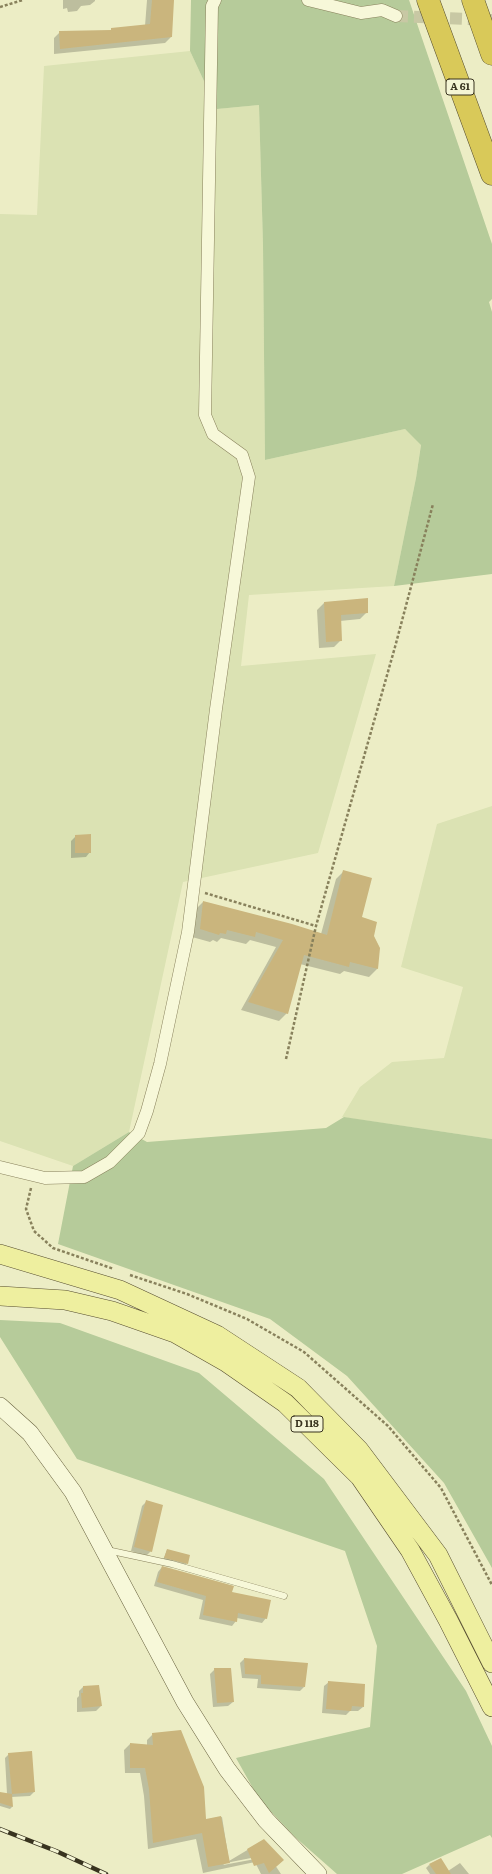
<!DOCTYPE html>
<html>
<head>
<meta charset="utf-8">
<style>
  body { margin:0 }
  canvas { display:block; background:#ecedc5 }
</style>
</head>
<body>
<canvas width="492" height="1874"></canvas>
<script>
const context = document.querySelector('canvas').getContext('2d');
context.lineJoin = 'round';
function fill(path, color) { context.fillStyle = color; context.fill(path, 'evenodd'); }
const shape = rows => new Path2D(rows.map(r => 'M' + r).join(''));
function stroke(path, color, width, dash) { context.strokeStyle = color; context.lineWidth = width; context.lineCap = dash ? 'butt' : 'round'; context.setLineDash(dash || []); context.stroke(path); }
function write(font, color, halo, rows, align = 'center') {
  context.font = font + ' Literata,serif'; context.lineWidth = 3.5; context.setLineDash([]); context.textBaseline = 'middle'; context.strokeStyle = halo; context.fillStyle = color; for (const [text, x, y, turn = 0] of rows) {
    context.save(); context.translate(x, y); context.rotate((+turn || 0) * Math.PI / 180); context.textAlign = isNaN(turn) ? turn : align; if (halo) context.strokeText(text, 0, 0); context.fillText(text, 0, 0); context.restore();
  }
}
const farmland = shape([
  [190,51,217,109,259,105,263,245,265,460,405,429,421,444,416,478,394,586,249,595,241,666,376,654,318,853,183,882,129,1132,73,1166,0,1141,0,214,37,215,44,66],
  [492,806,492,1139,342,1117,360,1087,392,1062,444,1058,463,987,401,967,437,824]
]);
const green = shape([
  [191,0,409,0,492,244,492,299,489,302,492,312,492,574,394,586,416,478,421,445,405,429,265,460,263,245,259,105,217,109,190,51],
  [344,1117,492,1139,492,1568,444,1483,347,1376,270,1319,58,1244,73,1166,129,1132,147,1142,326,1128],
  [0,1320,60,1323,199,1373,324,1479,466,1691,492,1746,492,1838,490,1835,402,1874,337,1874,295,1837,259,1799,236,1758,370,1727,377,1646,345,1551,77,1459,0,1337]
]);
const shadow = shape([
  [63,0,95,0,95,1,90,5,81,6,77,11,68,12,67,8,63,9],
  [147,0,173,0,171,37,165,43,54,54,54,38,60,32,110,31,145,26],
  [324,603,367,612,360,619,340,621,341,640,334,647,319,648,317,610],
  [76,836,90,852,86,857,71,858,71,841],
  [344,871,361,918,372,936,377,969,369,977,344,971,340,974,300,964,287,1013,279,1021,241,1010,276,947,250,940,246,944,221,938,217,942,213,940,210,942,192,937,195,910,203,902,321,934,336,879],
  [146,1502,151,1551,146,1556,131,1551,142,1506],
  [167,1550,187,1563,185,1565,163,1560],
  [162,1567,231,1593,266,1618,262,1623,237,1618,236,1621,232,1626,199,1619,203,1600,154,1586,158,1572],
  [244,1659,304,1687,300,1691,257,1688,258,1679,242,1678,240,1663],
  [215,1669,233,1702,228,1706,213,1707,210,1674],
  [329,1682,363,1707,358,1711,350,1711,346,1715,322,1713,324,1686],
  [83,1687,101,1706,96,1711,77,1712,77,1698,79,1696,79,1691],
  [153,1734,205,1821,222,1817,229,1861,264,1840,271,1859,281,1874,261,1874,255,1862,203,1873,196,1839,148,1849,144,1796,140,1773,125,1773,124,1750,130,1744,147,1745,147,1740],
  [266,1855,266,1857,223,1865,226,1863],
  [9,1754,34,1792,30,1796,11,1797,12,1807,10,1809,0,1806,0,1793,7,1794,5,1758],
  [460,1863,469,1874,430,1874,426,1868,429,1865,448,1871]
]);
const building = shape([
  [152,0,174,0,172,37,60,49,59,31,111,30,111,28,150,24],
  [368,598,368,613,341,615,342,641,326,642,324,602],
  [91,834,91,853,75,853,75,835],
  [343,870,372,878,362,917,377,922,374,936,380,948,378,969,350,962,349,967,304,955,288,1014,248,1002,283,940,256,932,255,937,227,930,226,934,220,933,219,935,200,929,203,901,292,924,327,935],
  [146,1500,163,1505,152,1552,134,1547],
  [167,1549,190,1555,188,1564,164,1558],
  [162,1566,234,1586,232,1592,271,1600,267,1619,238,1613,237,1622,203,1615,206,1596,157,1582],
  [244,1658,308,1663,305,1687,261,1684,261,1675,245,1674],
  [214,1668,231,1668,234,1702,217,1703],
  [328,1681,365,1684,364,1707,352,1706,351,1711,326,1709],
  [99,1685,102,1706,82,1708,81,1693,83,1693,83,1686],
  [181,1730,204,1787,206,1819,221,1816,230,1863,208,1867,202,1833,153,1843,149,1789,145,1768,130,1768,130,1743,153,1745,152,1733],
  [32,1751,35,1792,12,1794,8,1753],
  [0,1792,12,1794,13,1807,0,1803],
  [264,1839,284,1860,269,1873,264,1863,254,1866,247,1849],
  [441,1858,451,1874,436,1874,429,1864]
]);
const minorTunnel = shape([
  [396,16,492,20]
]);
const path = shape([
  [0,7,23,0],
  [205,893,316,926],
  [286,1059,316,926,395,647,433,504],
  [31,1188,26,1209,34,1231,53,1248,114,1269],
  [130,1275,187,1294,247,1319,304,1352,388,1426,441,1488,492,1585]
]);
const service = shape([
  [107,1550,172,1564,284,1596]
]);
const minor = shape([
  [308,0,361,13,382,10,396,16],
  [0,1167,45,1178,84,1177,110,1162,139,1133,147,1111,160,1064,188,932,216,709,249,477,242,455,213,434,205,415,212,6,215,0]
]);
const secondary = shape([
  [0,1406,30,1433,73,1492,185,1702,227,1769,266,1820,318,1874]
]);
const primary = shape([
  [0,1254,120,1290,217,1335,298,1388,359,1450,438,1555,492,1663],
  [0,1296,65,1300,112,1311,175,1333,226,1362,285,1403,360,1477,410,1550,448,1620,492,1707]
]);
const motorway = shape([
  [428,0,492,174],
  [473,0,492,54]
]);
const rail = shape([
  [0,1829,56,1851,106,1874]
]);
const shields = [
  [460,87,28],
  [307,1424,32]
];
const shieldNames = [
  ["A 61",460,87],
  ["D 118",307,1424]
];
fill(farmland, '#dbe2b3');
fill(green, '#b6cb9a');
fill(shadow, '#0003');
fill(building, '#cab57d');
stroke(minorTunnel, '#c8c8a4', 12, [12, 6]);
stroke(service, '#88815c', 7);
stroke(minor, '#88815c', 13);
stroke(secondary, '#69623f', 18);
stroke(primary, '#564d30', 20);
stroke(motorway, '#564d30', 23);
stroke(path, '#88815c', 2.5, [3, 2]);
stroke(service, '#f7f8d9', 6);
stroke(minor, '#f7f8d9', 12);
stroke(secondary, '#f7f8d9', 17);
stroke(primary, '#eeef9f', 19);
stroke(motorway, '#d9c959', 22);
stroke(rail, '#38331f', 4.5);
stroke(rail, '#f4f5d5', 3, [9]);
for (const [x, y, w] of shields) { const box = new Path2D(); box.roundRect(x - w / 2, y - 8, w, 16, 3); context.fillStyle = '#f4f5d5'; context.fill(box); stroke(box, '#38331f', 1); }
write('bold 10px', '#38331f', null, shieldNames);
</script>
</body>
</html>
